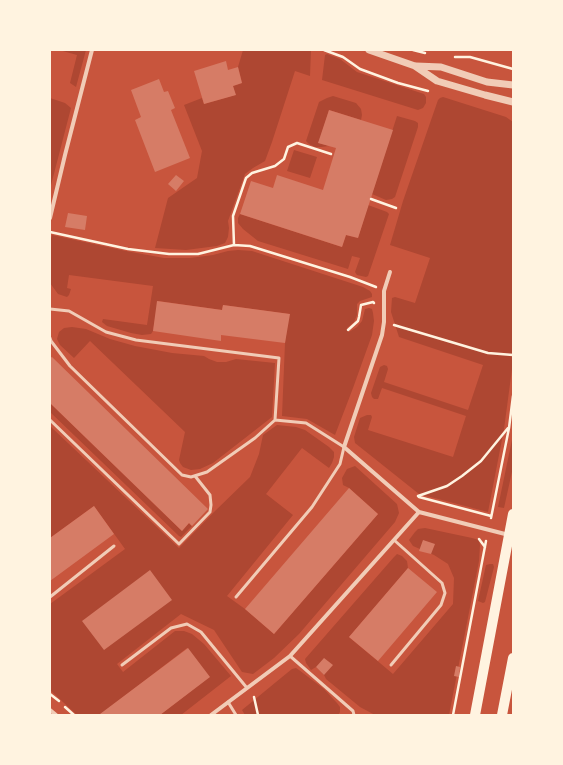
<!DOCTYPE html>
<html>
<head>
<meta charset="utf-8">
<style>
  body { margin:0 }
  #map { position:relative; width:563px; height:765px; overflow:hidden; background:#c8553d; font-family:Signika,sans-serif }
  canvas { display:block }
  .frame { position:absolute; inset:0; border:51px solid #fff3e0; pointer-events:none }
</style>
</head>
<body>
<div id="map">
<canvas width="563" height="765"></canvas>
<div class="frame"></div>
</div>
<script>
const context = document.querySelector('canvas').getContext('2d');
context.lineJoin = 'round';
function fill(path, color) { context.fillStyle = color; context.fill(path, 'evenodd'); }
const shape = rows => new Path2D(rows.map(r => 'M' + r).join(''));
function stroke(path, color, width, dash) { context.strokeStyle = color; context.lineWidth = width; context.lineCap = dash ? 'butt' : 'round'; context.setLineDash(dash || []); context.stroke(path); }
const green = shape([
  [59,50,86,50,76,87,70,83,77,55],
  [243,50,311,50,310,76,295,71,272,142,265,161,253,168,245,174,228,221,229,228,228,237,225,243,217,246,186,250,155,248,168,198,197,178,202,151,184,105,202,98,204,104,235,95,233,86,242,83,238,67],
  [327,54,340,59,357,72,424,94,426,97,426,103,423,108,418,110,322,80,325,55],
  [333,96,356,103,361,109,362,115,361,120,329,110,319,143,329,146,321,147,315,147,309,144,306,141,319,102,327,98],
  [443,97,506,117,513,122,512,369,504,429,488,512,419,494,355,443,354,437,360,418,367,415,371,415,372,417,368,430,453,457,466,416,382,388,378,399,374,399,372,397,371,393,380,367,384,365,387,366,388,369,384,382,468,410,483,365,399,337,391,312,392,298,395,297,415,303,430,258,390,245,403,201,438,100,440,98],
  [50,98,65,103,71,108,50,189],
  [397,116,415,121,418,123,418,127,395,197,392,199,386,200,372,194],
  [294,150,317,157,310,178,287,171],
  [368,205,387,212,389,214,368,276,366,277,357,275,355,272,360,258,352,256,348,269,258,241,243,229,238,223,238,218,240,214,342,247,346,235,358,238],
  [52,235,126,251,164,258,190,258,213,255,228,251,238,250,252,251,363,287,370,291,372,294,372,297,360,301,357,304,357,315,354,322,347,328,349,332,357,327,362,321,365,309,369,308,372,309,373,313,374,321,372,335,353,388,335,435,307,419,282,416,285,343,289,314,223,305,222,310,158,301,153,331,151,334,142,335,131,333,107,326,102,322,103,319,147,325,153,286,69,275,67,288,71,289,69,295,67,297,58,294,50,283,50,242],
  [72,327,86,329,110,339,135,346,172,353,204,356,209,359,217,362,226,362,236,359,275,363,272,417,213,463,200,469,191,470,183,467,180,463,179,460,185,432,90,341,74,358,60,345,57,339,59,332,64,328],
  [50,403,182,531,189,523,192,526,181,537,179,536,50,412],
  [277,425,296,427,305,430,329,447,334,452,334,457,332,463,329,468,302,448,266,494,293,515,227,596,245,609,274,634,378,514,349,488,343,485,342,478,347,469,355,466,397,504,399,513,395,522,299,634,274,658,253,674,242,672,214,630,181,614,117,664,123,672,175,631,184,631,192,634,204,644,231,676,181,715,160,715,209,677,187,648,101,714,101,715,77,715,50,690,50,604,125,549,94,506,50,538,50,426,179,548,214,512,250,477,259,454,263,435],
  [513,435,513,467,504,508,498,507],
  [425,528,472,538,479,540,480,545,479,561,449,715,375,715,360,707,326,679,324,675,316,667,311,670,306,663,305,659,394,557,397,554,402,556,407,561,408,568,349,637,393,674,453,604,454,578,448,564,434,555,413,546,409,540,415,532,418,529],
  [490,564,493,564,494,567,485,602,483,603,478,601,486,565],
  [296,668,299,670,324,689,337,703,340,707,340,712,338,715,245,715,242,710,287,673,292,669]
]);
const building = shape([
  [226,61,228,70,238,67,242,83,233,86,236,95,204,104,194,71],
  [159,79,164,92,168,91,175,108,171,110,190,158,155,172,135,120,141,117,131,90],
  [329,110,393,130,358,238,346,235,342,247,240,214,251,181,273,188,277,175,323,190,336,148,318,143],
  [176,175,184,181,176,191,168,184],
  [68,213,87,216,85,230,65,227],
  [157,301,222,310,223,305,290,314,285,343,221,335,221,341,153,331],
  [52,357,208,509,192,526,189,523,182,531,50,403,50,358],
  [349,488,378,514,274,634,245,609],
  [94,506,114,534,50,581,50,538],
  [423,540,435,544,431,554,419,551],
  [408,568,437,592,378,661,349,637],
  [150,570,172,600,104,650,82,621],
  [188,648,210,677,160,715,101,715,100,714],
  [324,658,333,665,324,675,316,667],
  [456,666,460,667,459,677,454,676]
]);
const path = shape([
  [324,50,343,57,360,69,398,83,428,91],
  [413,50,425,53],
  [455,57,470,57,513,69],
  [371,199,396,208],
  [50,232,128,249,169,254,198,254,234,245,250,246,350,277,376,287],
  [234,245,233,216,246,178,252,173,275,166,284,159,288,147,297,143,331,154],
  [394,325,488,353,513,355],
  [348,330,358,321,359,317,361,305,373,302,374,303],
  [418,496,447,486,462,476,481,461,508,428],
  [419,497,491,516],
  [491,518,509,428,513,396],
  [479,539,485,547],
  [50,694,59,701],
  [254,697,258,715],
  [65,707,74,715],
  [453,715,486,541]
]);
const service = shape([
  [50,309,69,311,106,332,136,340,279,358,275,420,255,438,207,472,191,477,182,475,70,366,51,341,50,338],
  [50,420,179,544,210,512,211,505,210,495,195,476],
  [50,597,114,546],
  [236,597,312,507,340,464,344,447,306,423,275,420],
  [290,656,353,711,354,715],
  [122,665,171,628,187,624,201,632,247,688],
  [391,665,441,605,445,593,442,583,394,540],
  [228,702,236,715]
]);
const minor = shape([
  [50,218,65,155,92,50],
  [390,272,384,291,384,322,382,335,344,447,419,512],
  [50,710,56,715],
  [211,715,290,656,419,512,509,535]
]);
const tertiary = shape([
  [369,50,415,66,437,81,485,95,513,102],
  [416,66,441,67,487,82,513,85]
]);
const primary = shape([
  [475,715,513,514],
  [502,715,513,658]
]);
fill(green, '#ae4732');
fill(building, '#d67c66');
stroke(path, '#fff3e0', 2.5);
stroke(service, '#f1ccb7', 3);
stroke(minor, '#f1ccb7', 4);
stroke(tertiary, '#f1ccb7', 7);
stroke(primary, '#fff3e0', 10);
</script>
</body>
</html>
